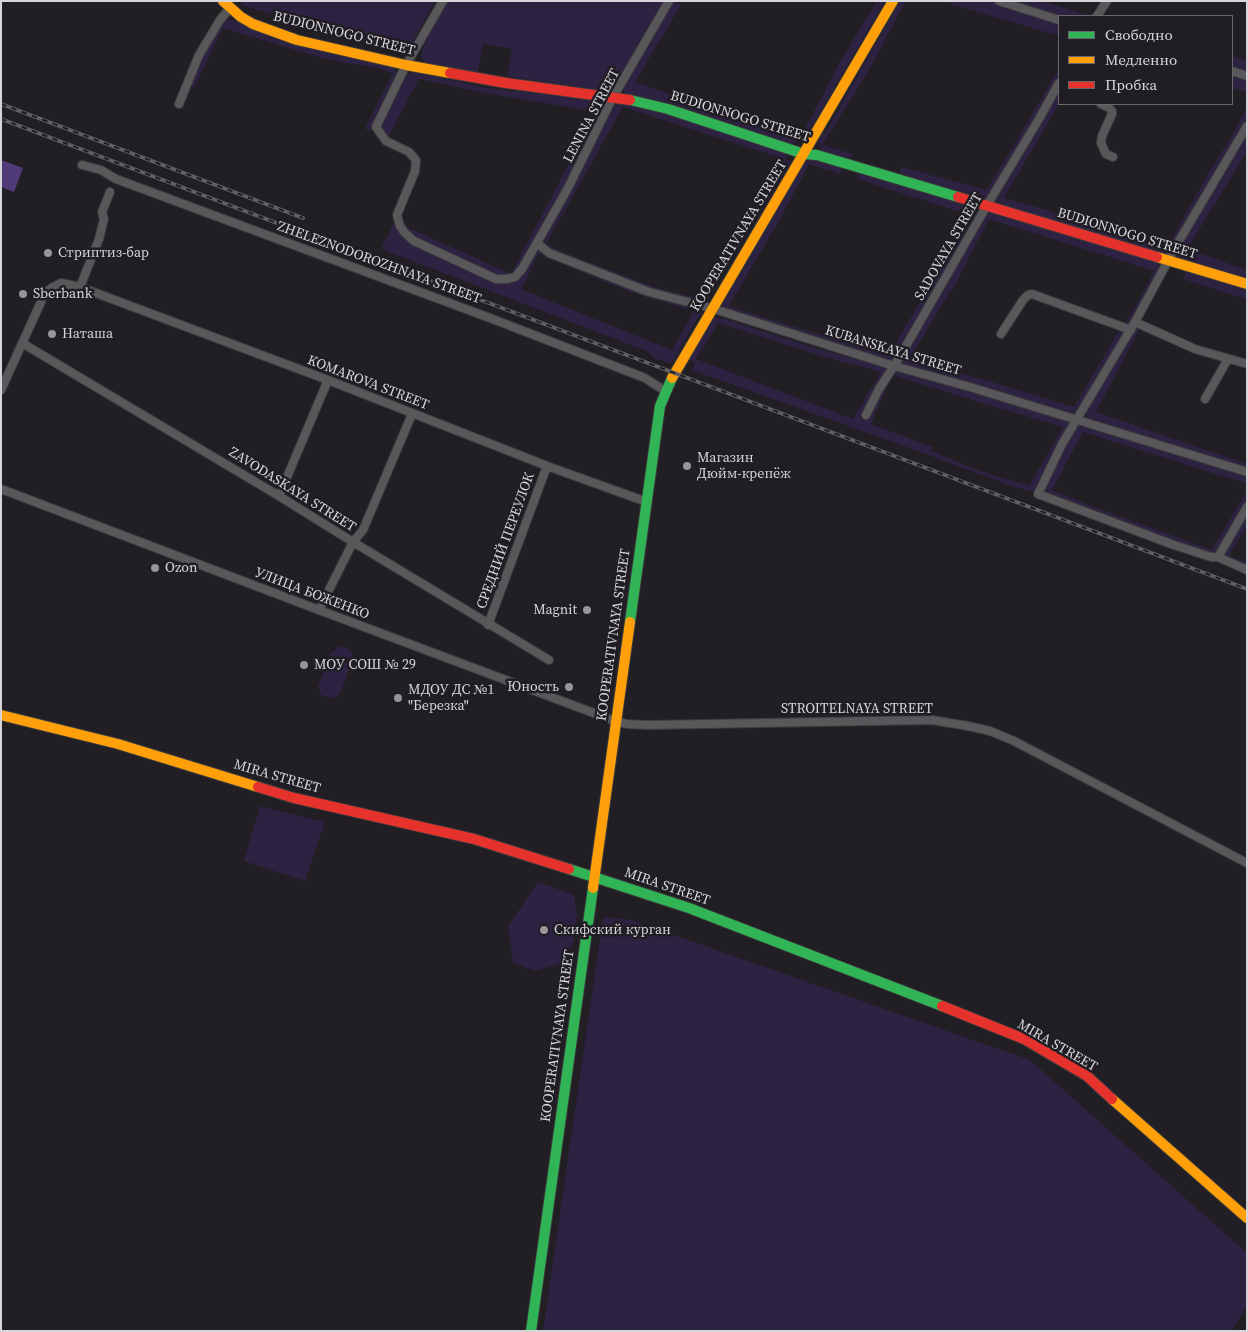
<!DOCTYPE html>
<html>
<head>
<meta charset="utf-8">
<style>
  body { margin:0 }
  #map { position:relative; width:1248px; height:1332px; overflow:hidden; background:#211f23; font-family:"Source Serif 4",serif }
  canvas { display:block }
  .frame { position:absolute; inset:0; border:2px solid #d5d4d8; pointer-events:none }
  .legend { position:absolute; left:1058px; top:15px; width:175px; height:90px; box-sizing:border-box; background:#201e24; border:1px solid #68676c; margin:0; padding:6px 9px; list-style:none; font-size:15px; color:#d5d4d8 }
  .legend li { display:flex; align-items:center; gap:10px; height:25px }
  .legend b { width:25px; border:1px solid #68676c }
</style>
</head>
<body>
<div id="map">
<canvas width="1248" height="1332"></canvas>
<div class="frame"></div>
<ul class="legend">
<li><b style="height:6px;background:#30b455"></b>Свободно</li>
<li><b style="height:6px;background:#ff9f0a"></b>Медленно</li>
<li><b style="height:6px;background:#e5322d"></b>Пробка</li>
</ul>
</div>
<script>
const context = document.querySelector('canvas').getContext('2d');
context.lineJoin = 'round';
function fill(path, color) { context.fillStyle = color; context.fill(path, 'evenodd'); }
const shape = rows => new Path2D(rows.map(r => 'M' + r).join(''));
function stroke(path, color, width, dash) { context.strokeStyle = color; context.lineWidth = width; context.lineCap = dash ? 'butt' : 'round'; context.setLineDash(dash || []); context.stroke(path); }
function write(font, color, halo, rows, align = 'center') {
  context.font = font + ' "Source Serif 4",serif'; context.lineWidth = 5; context.setLineDash([]); context.textBaseline = 'middle'; context.strokeStyle = halo; context.fillStyle = color; for (const [text, x, y, turn = 0] of rows) {
    context.save(); context.translate(x, y); context.rotate((+turn || 0) * Math.PI / 180); context.textAlign = isNaN(turn) ? turn : align; if (halo) context.strokeText(text, 0, 0); context.fillText(text, 0, 0); context.restore();
  }
}
const green = shape([
  [240,1,435,1,406,54,242,5],
  [446,1,666,1,617,88,609,92,507,76,512,49,483,44,478,72,432,67,425,63,421,56,424,45],
  [674,1,681,5,635,82,748,121,799,140,841,60,877,1,885,1,806,136,801,141,791,144,669,103,627,95,623,91,624,86],
  [900,1,906,1,868,72,822,145,854,154,848,159,823,151,818,143,822,132,825,133],
  [941,1,987,1,1030,13,1059,23,1059,36],
  [1010,1,1043,1,1090,16,1061,16],
  [229,20,235,21,272,38,394,68,398,73,397,79,378,119,369,131,365,129,393,73,377,68,325,59,223,28,194,88,190,86,201,58,223,23],
  [1232,56,1247,60,1247,72,1232,68],
  [1059,68,1059,79,1021,147,987,199,982,200,898,176,902,167,986,190,1016,142],
  [411,72,438,77,487,88,605,101,606,106,593,136,524,264,516,274,502,277,493,274,413,237,403,227,400,217,407,227,511,274,576,150,593,111,485,93,419,79,387,139,379,129,404,77],
  [1232,74,1247,79,1247,92,1232,88],
  [1059,88,1059,104,1004,198,1169,244,1209,172,1234,132,1247,106,1247,118,1166,256,996,206,993,202,995,197],
  [620,102,645,107,788,153,785,158,791,162,706,302,699,302,661,294,549,250,542,244,542,238,611,108],
  [623,107,784,159,702,299,657,288,565,253,546,244],
  [1245,139,1247,139,1247,152,1187,249,1247,270,1247,281,1176,259,1174,257],
  [812,159,842,167,840,174,809,164,783,214,729,306,888,356,938,272,969,215,857,179,861,172,977,208,979,210,977,217,895,358,891,361,723,310,722,305,805,162],
  [990,213,1155,262,1160,266,1131,324,1079,413,1075,415,905,366,901,363,901,360,984,214],
  [989,219,1154,271,1137,304,1125,324,1119,331,1074,407,995,383,909,359,960,276],
  [395,221,399,229,499,282,520,275,537,250,540,250,702,311,671,364,652,357,649,352,381,249],
  [539,254,627,291,694,311,672,350,521,289],
  [1186,271,1193,272,1247,288,1247,300,1183,279],
  [719,317,815,348,960,387,1068,420,1071,423,1038,490,1031,491,1011,486,904,446,692,370,695,364,689,358,713,319],
  [718,323,828,358,881,372,853,419,696,359],
  [892,375,985,404,1063,427,1029,486,980,471,931,451,933,447,871,424],
  [1138,326,1140,328,1096,412,1247,464,1247,469,1087,419,1086,415,1087,408],
  [1078,424,1247,475,1247,484,1083,432,1052,490,1089,505,1212,550,1247,490,1247,504,1217,554,1210,554,1049,494,1045,488,1047,480,1065,443],
  [1247,511,1247,525,1229,556,1247,562,1247,568,1228,559,1225,554,1226,548],
  [340,646,351,650,353,659,340,694,332,699,321,695,318,687,330,654],
  [260,806,325,822,305,881,244,861],
  [538,882,574,895,577,916,574,940,562,963,534,971,513,962,508,926],
  [603,917,631,920,1030,1060,1247,1253,1247,1305,1232,1331,543,1331]
]);
const water = shape([
  [1,160,23,168,14,192,1,187]
]);
const street = shape([
  [443,1,406,65,376,127,386,141,409,152,416,160,415,171,397,215,400,226,405,233,414,241,496,279,507,279,515,277,522,269,568,188,612,99,669,1],
  [999,1,1059,20],
  [1097,16,1107,1],
  [1232,71,1247,76],
  [179,104,199,55,220,20,230,8],
  [1101,104,1108,107,1112,111,1112,114,1102,136,1101,143,1106,154,1113,157],
  [1247,126,1176,246,1135,322,1062,444,1038,494,1174,545,1211,557,1218,557,1247,570],
  [82,165,101,170,116,179,490,318,645,378,665,391],
  [537,243,549,253,649,292,711,308,894,366,970,387,1247,472],
  [80,287,99,239,104,219,102,212,110,192],
  [1135,322,1195,349,1247,364],
  [1001,334,1023,300,1028,295,1032,294,1131,330],
  [22,343,279,496,353,542,549,660],
  [1,390,45,293,53,287,61,283,80,287,328,380,547,466,647,502],
  [1205,399,1228,359],
  [866,415,879,389,899,358,986,207,1039,119,1059,83],
  [1,489,319,610,615,721,627,724,648,725,932,720,968,726,990,731,1014,741,1247,863],
  [279,496,328,380],
  [1218,557,1247,507],
  [319,610,353,542,363,530,412,414],
  [488,625,547,466]
]);
const fast = shape([
  [630,100,668,109,804,154,817,155,958,197],
  [630,622,660,406,672,378],
  [569,869,689,908,942,1006],
  [531,1331,593,888]
]);
const slow = shape([
  [223,1,241,17,253,24,297,40,406,65,450,73],
  [1157,257,1247,284],
  [672,378,893,1],
  [1,715,118,744,258,787],
  [593,888,630,622],
  [1112,1099,1247,1218]
]);
const jam = shape([
  [450,73,506,83,630,100],
  [958,197,1157,257],
  [258,787,294,798,474,839,569,869],
  [942,1006,1024,1039,1087,1076,1112,1099]
]);
const rail = shape([
  [1,104,303,218],
  [1,119,1247,589]
]);
const markers = [
  [48,253,5,"#969599"],
  [23,294,5,"#969599"],
  [52,334,5,"#969599"],
  [687,466,5,"#969599"],
  [155,568,5,"#969599"],
  [587,610,5,"#969599"],
  [304,665,5,"#969599"],
  [569,687,5,"#969599"],
  [398,698,5,"#969599"],
  [544,930,5,"#969599"]
];
const streetNames = [
  ["BUDIONNOGO STREET",344,34,14],
  ["LENINA STREET",592,116,-62],
  ["BUDIONNOGO STREET",740,117,17],
  ["BUDIONNOGO STREET",1127,234,17],
  ["KOOPERATIVNAYA STREET",739,236,-59],
  ["SADOVAYA STREET",949,247,-60],
  ["ZHELEZNODOROZHNAYA STREET",379,263,20],
  ["KUBANSKAYA STREET",893,351,17],
  ["KOMAROVA STREET",368,383,21],
  ["ZAVODASKAYA STREET",292,490,32],
  ["СРЕДНИЙ ПЕРЕУЛОК",506,541,-70],
  ["УЛИЦА БОЖЕНКО",312,594,21],
  ["KOOPERATIVNAYA STREET",614,635,-82],
  ["STROITELNAYA STREET",857,709],
  ["MIRA STREET",277,777,16],
  ["MIRA STREET",667,887,19],
  ["KOOPERATIVNAYA STREET",558,1036,-82],
  ["MIRA STREET",1057,1046,30]
];
const poiNames = [
  ["Стриптиз-бар",58,253],
  ["Sberbank",33,294],
  ["Наташа",62,334],
  ["Магазин",697,458],
  ["Дюйм-крепёж",697,474],
  ["Ozon",165,568],
  ["Magnit",577,610,"right"],
  ["МОУ СОШ № 29",314,665],
  ["Юность",559,687,"right"],
  ["МДОУ ДС №1",408,690],
  ["\"Березка\"",408,706],
  ["Скифский курган",554,930]
];
fill(green, '#2d2241');
fill(water, '#503b78');
stroke(street, '#3b3a3d', 10);
stroke(fast, '#3b3a3d', 12);
stroke(slow, '#3b3a3d', 12);
stroke(jam, '#3b3a3d', 12);
stroke(street, '#58585a', 8);
stroke(fast, '#30b455', 10);
stroke(slow, '#ff9f0a', 10);
stroke(jam, '#e5322d', 10);
stroke(rail, '#605f62', 4);
stroke(rail, '#201e24', 2, [5.5]);
for (const [x, y, r, color] of markers) { const dot = new Path2D(); dot.arc(x, y, r, 0, 2 * Math.PI); context.fillStyle = color; context.fill(dot); stroke(dot, '#201e24', 2); }
write('14px', '#d5d4d8', '#201e24', streetNames);
write('14px', '#d5d4d8', '#201e24', poiNames, 'left');
</script>
</body>
</html>
